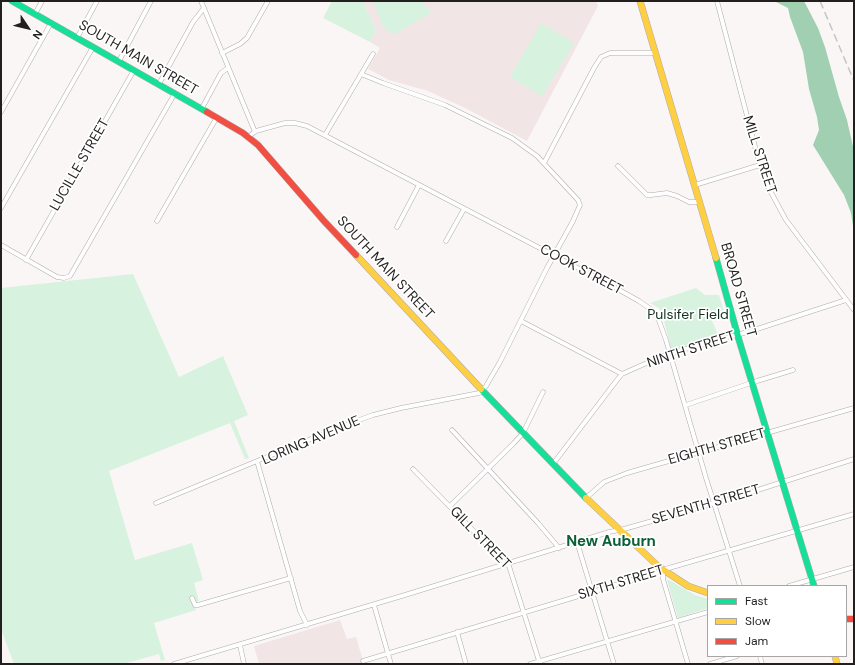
<!DOCTYPE html>
<html>
<head>
<meta charset="utf-8">
<style>
  body { margin:0 }
  #map { position:relative; width:855px; height:665px; overflow:hidden; background:#fbf6f6; font-family:"DM Sans",sans-serif }
  canvas { display:block }
  .frame { position:absolute; inset:0; border:2px solid #231f1f; pointer-events:none }
  .legend { position:absolute; left:707px; top:585px; width:140px; height:72px; box-sizing:border-box; background:#fff; border:1px solid #a7a5a5; margin:0; padding:5px 7px; list-style:none; font-size:12px; color:#231f1f }
  .legend li { display:flex; align-items:center; gap:8px; height:20px }
  .legend b { width:20px; border:1px solid #a7a5a5 }
  .north { position:absolute; left:8px; top:8px; width:40px; height:40px; -webkit-text-stroke:3px #fff; paint-order:stroke; rotate:125deg; font-size:11px; font-weight:700; line-height:16px; text-align:center; color:#231f1f }
  .north::after { content:''; display:block; margin:auto; width:14px; height:18px; background:#231f1f; clip-path:polygon(50% 0,100% 100%,50% 72%,0 100%) }
</style>
</head>
<body>
<div id="map">
<canvas width="855" height="665"></canvas>
<div class="frame"></div>
<ul class="legend">
<li><b style="height:5px;background:#16e098"></b>Fast</li>
<li><b style="height:5px;background:#ffcf43"></b>Slow</li>
<li><b style="height:5px;background:#f24e42"></b>Jam</li>
</ul>
<div class="north">N</div>
</div>
<script>
const context = document.querySelector('canvas').getContext('2d');
context.lineJoin = 'round';
function fill(path, color) { context.fillStyle = color; context.fill(path, 'evenodd'); }
const shape = rows => new Path2D(rows.map(r => 'M' + r).join(''));
function stroke(path, color, width, dash) { context.strokeStyle = color; context.lineWidth = width; context.lineCap = dash ? 'butt' : 'round'; context.setLineDash(dash || []); context.stroke(path); }
function write(font, color, halo, rows, align = 'center') {
  context.font = font + ' "DM Sans",sans-serif'; context.lineWidth = 3.5; context.setLineDash([]); context.textBaseline = 'middle'; context.strokeStyle = halo; context.fillStyle = color; for (const [text, x, y, turn = 0] of rows) {
    context.save(); context.translate(x, y); context.rotate((+turn || 0) * Math.PI / 180); context.textAlign = isNaN(turn) ? turn : align; if (halo) context.strokeText(text, 0, 0); context.fillText(text, 0, 0); context.restore();
  }
}
const built = shape([
  [363,1,596,1,598,6,527,141,467,109,428,91,389,80,368,69,380,48,370,42,376,31],
  [340,620,347,639,356,637,364,664,259,664,254,646]
]);
const green = shape([
  [332,1,363,1,376,31,370,42,323,18],
  [373,1,422,1,431,13,395,34,390,32,383,27],
  [541,23,574,43,542,96,510,77],
  [133,274,179,377,223,356,248,415,234,421,249,458,245,459,230,423,109,471,135,560,192,543,203,580,194,583,199,601,194,603,196,610,154,623,165,660,161,661,159,654,123,664,14,664,1,629,1,288],
  [696,288,705,295,719,295,724,312,711,318,719,337,675,350,671,348,662,313,659,308,650,303],
  [667,580,669,580,695,595,708,599,708,608,678,618]
]);
const water = shape([
  [774,1,804,1,818,28,825,47,839,97,847,120,854,151,854,232,851,213,844,195,813,145,819,130,817,117,809,89,803,52,790,17,788,8]
]);
const street = shape([
  [201,1,255,132],
  [717,1,758,158,767,185,786,220,854,310],
  [35,14,42,1],
  [77,38,97,1],
  [222,53,240,44,247,38,268,1],
  [119,61,151,1],
  [159,84,193,22,204,8],
  [202,108,221,73,228,68],
  [1,112,51,23],
  [325,135,373,54],
  [248,137,256,131,285,123,295,123,307,126,614,287,639,301,652,310,658,318,666,340,706,478,740,586],
  [544,163,594,68,601,57,610,53,656,53],
  [618,166,647,195,651,195,667,193,677,196,689,202,700,202],
  [695,185,760,165],
  [1,208,93,47],
  [157,221,217,117],
  [397,227,419,185],
  [446,241,464,209],
  [1,245,57,277,64,278,70,276,175,93],
  [26,260,134,70],
  [521,321,622,374],
  [686,405,757,381,793,370],
  [452,430,538,523,559,548],
  [553,464,617,380,622,374,667,354,751,331,846,300],
  [413,469,506,564,509,566,540,664],
  [586,498,604,482,627,473,854,408],
  [156,503,257,461],
  [450,506,514,443,523,433,543,392],
  [577,542,614,664],
  [663,570,663,579,688,664],
  [789,586,854,567],
  [192,598,195,605,198,605,291,578],
  [374,605,391,664],
  [307,625,300,611,257,461,343,426,373,415,401,408,479,393,482,391,486,386,500,362,547,268,573,221,580,205,578,200,537,156,512,138,445,105,383,83,361,74],
  [457,632,466,664],
  [240,645,244,664],
  [760,656,762,664],
  [363,661,655,573,669,568,854,514],
  [174,664,405,595,609,532,624,529,733,498,854,459],
  [530,664,708,612],
  [710,664,737,656]
]);
const fast = shape([
  [12,1,207,112],
  [716,258,739,340,814,586],
  [481,389,586,498]
]);
const slow = shape([
  [640,1,716,258],
  [356,255,481,389],
  [586,498,659,567,688,586,708,593],
  [835,656,837,664]
]);
const jam = shape([
  [207,112,243,133,258,145,324,221,356,255],
  [846,619,854,619]
]);
const rail = shape([
  [820,1,854,81]
]);
const streetNames = [
  ["SOUTH MAIN STREET",138,58,30],
  ["MILL STREET",759,155,72],
  ["LUCILLE STREET",80,165,-60],
  ["SOUTH MAIN STREET",385,268,47],
  ["COOK STREET",581,270,28],
  ["BROAD STREET",738,290,74],
  ["NINTH STREET",691,350,-18],
  ["LORING AVENUE",311,441,-23],
  ["EIGHTH STREET",717,447,-16],
  ["SEVENTH STREET",706,505,-16],
  ["GILL STREET",480,538,46],
  ["SIXTH STREET",621,583,-17]
];
const parkNames = [
  ["Pulsifer Field",688,315]
];
const neighbourhoodNames = [
  ["New Auburn",611,542]
];
fill(built, '#f1e5e6');
fill(green, '#d7f2df');
fill(water, '#a1cfb1');
stroke(street, '#b0abac', 5);
stroke(fast, '#b0abac', 7);
stroke(slow, '#b0abac', 7);
stroke(jam, '#b0abac', 7);
stroke(street, '#fefefe', 4);
stroke(fast, '#16e098', 6);
stroke(slow, '#ffcf43', 6);
stroke(jam, '#f24e42', 6);
stroke(rail, '#c5c5c5', 1.5, [8, 4]);
write('14px', '#231f1f', '#fff', streetNames);
write('14px', '#12301f', '#fff', parkNames);
write('bold 15px', '#0a5f37', '#fff', neighbourhoodNames);
</script>
</body>
</html>
